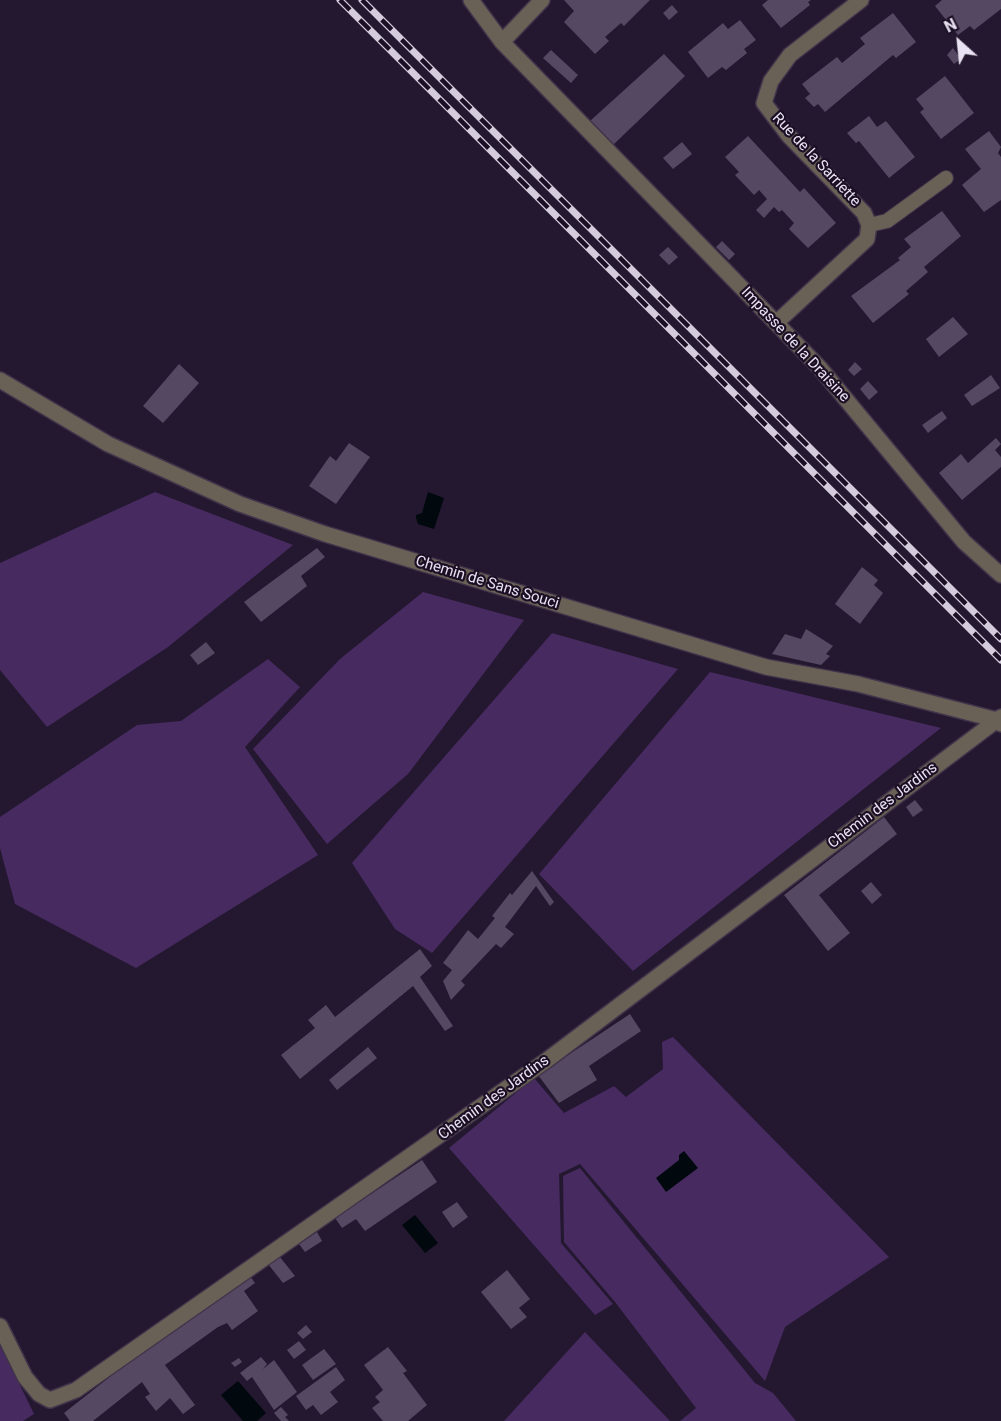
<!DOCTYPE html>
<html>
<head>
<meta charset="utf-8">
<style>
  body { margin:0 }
  #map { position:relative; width:1001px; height:1421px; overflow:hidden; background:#241830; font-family:Roboto,sans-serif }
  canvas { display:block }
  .north { position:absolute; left:929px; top:12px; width:60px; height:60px; -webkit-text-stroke:4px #1b0f25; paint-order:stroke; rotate:333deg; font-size:16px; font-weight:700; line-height:24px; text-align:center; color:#e9e2f2 }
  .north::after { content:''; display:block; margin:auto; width:21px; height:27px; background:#e9e2f2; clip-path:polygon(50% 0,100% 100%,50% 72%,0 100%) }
</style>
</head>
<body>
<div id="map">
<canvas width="1001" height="1421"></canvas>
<div class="north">N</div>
</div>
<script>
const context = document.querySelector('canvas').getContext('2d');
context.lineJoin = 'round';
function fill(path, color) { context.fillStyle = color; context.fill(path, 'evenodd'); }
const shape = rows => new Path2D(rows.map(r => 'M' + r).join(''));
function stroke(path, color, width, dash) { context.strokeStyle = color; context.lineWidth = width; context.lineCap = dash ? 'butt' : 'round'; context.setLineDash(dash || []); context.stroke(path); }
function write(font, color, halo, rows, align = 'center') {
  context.font = font + ' Roboto,sans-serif'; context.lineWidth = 4.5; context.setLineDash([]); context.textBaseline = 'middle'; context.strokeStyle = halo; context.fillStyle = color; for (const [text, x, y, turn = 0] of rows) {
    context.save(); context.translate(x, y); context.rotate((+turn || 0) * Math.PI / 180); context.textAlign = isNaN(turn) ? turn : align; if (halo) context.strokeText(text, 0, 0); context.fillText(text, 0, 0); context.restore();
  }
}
const green = shape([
  [155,492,293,545,168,647,47,727,0,670,0,563],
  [423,592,524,620,408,774,327,844,253,749,340,659],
  [552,633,678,669,432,953,395,929,352,863],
  [268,659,300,687,245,747,318,855,136,968,15,904,0,848,0,817,137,725,181,721],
  [710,672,941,728,633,971,539,874],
  [673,1037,889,1257,785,1327,765,1381,580,1164,559,1174,561,1243,613,1304,595,1315,449,1148,534,1078,564,1113,614,1086,626,1097,663,1069,662,1042],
  [580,1168,755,1383,773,1393,796,1421,680,1421,696,1408,615,1302,564,1242,563,1176],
  [585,1332,670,1421,504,1421],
  [0,1344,34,1414,23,1421,0,1421]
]);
const water = shape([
  [428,492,444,498,434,529,418,524,416,518,416,515,422,513],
  [684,1151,698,1168,666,1192,656,1178,679,1160,679,1155],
  [415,1215,438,1243,425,1253,402,1225],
  [238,1381,266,1413,257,1421,243,1421,221,1395]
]);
const building = shape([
  [564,0,650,0,624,26,621,23,605,37,609,41,595,54,564,22,574,11],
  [768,0,811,0,808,2,810,5,781,28,762,5],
  [942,0,1001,0,1001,9,974,30,970,26,958,35,935,6],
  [672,5,678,12,669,20,663,13],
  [893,13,916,42,896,58,893,55,825,112,818,104,814,107,805,98,810,94,802,84,837,57,842,63,865,44,860,38],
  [740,20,756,40,744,49,747,53,726,70,722,67,708,78,688,52,723,23,728,29],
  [953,48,961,59,954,64,947,55],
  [551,50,578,75,571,83,543,58],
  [664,54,685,76,613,145,590,121],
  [945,76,974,113,941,139,920,112,924,109,916,99],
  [869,116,877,127,886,121,915,157,889,178,859,141,856,143,847,133],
  [989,131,1001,147,998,153,1001,157,1001,200,984,212,962,185,981,169,965,149],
  [748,136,800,192,804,188,836,223,808,248,789,229,794,223,782,210,779,212,774,207,764,218,756,210,767,199,759,190,754,195,735,175,739,172,725,157],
  [682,142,692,154,673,169,663,158],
  [942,211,961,236,924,267,928,272,906,291,909,294,873,323,851,296,900,260,898,258,911,247,904,239],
  [722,241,735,254,729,260,716,247],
  [668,247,678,257,669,265,659,255],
  [953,317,968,334,939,357,926,339],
  [855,362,862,369,854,376,848,370],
  [179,364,199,383,163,423,143,406],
  [991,375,1000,388,972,406,964,395],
  [868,381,878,392,869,400,860,389],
  [942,411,947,418,928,433,922,425],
  [996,438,1001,444,995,450,1001,457,1001,467,962,500,939,473,961,454,968,463],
  [349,443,370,457,336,504,309,486,330,456,336,461],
  [317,548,325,557,301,576,307,586,261,622,244,602],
  [862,567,878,580,874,585,883,593,860,624,835,604],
  [806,629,833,646,826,654,830,656,821,665,772,654,785,634,801,639],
  [206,642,215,653,198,665,190,655],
  [915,800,923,810,913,817,906,807],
  [884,817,897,834,819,895,850,933,828,951,784,895],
  [532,871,554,902,550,906,536,886,505,927,514,934,501,948,496,944,461,981,465,985,451,1000,443,981,452,970,443,963,468,930,478,939,495,918,492,916,510,893,512,895],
  [871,882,882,895,872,904,861,891],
  [420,949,432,966,420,977,453,1026,445,1031,413,986,300,1079,281,1055,315,1028,308,1020,326,1005,335,1017],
  [630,1014,641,1031,589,1066,597,1080,559,1103,538,1075],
  [368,1047,377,1058,337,1090,329,1080],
  [422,1160,437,1182,365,1231,356,1219,342,1228,335,1218],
  [457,1202,468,1217,453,1228,442,1212],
  [317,1232,322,1241,305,1252,299,1244],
  [280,1257,295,1276,283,1283,268,1264],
  [507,1270,530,1299,519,1308,527,1317,511,1329,481,1292],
  [250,1276,255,1283,244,1291,258,1311,232,1330,227,1323,218,1327,165,1365,195,1405,183,1414,170,1398,156,1411,145,1397,150,1394,142,1382,93,1421,70,1421,64,1413,135,1357],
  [306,1325,312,1332,303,1339,297,1333],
  [299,1341,306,1350,294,1359,287,1350],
  [388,1347,407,1371,403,1373,427,1405,408,1421,383,1421,372,1408,380,1402,375,1397,383,1390,364,1365],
  [324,1349,336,1364,313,1380,302,1365],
  [261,1357,267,1364,263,1369,274,1360,297,1392,274,1410,252,1377,247,1381,240,1373],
  [239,1358,242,1362,235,1367,231,1363],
  [336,1367,345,1380,330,1392,338,1402,321,1415,313,1405,306,1410,296,1396],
  [281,1407,288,1415,285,1417,289,1421,281,1421,274,1413]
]);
const service = shape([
  [869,225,887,221,946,178]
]);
const minor = shape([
  [471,0,502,42,820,368,964,542,1001,575],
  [502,42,542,0],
  [776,323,867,239,869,225,864,213,789,136,764,103,771,81,790,55,861,0],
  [0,380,108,444,240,504,325,534,766,667,858,684,997,720,1001,724],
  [0,1326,25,1377,39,1394,50,1400,76,1390,547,1060,1001,717]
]);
const rail = shape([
  [340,0,1001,660],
  [362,0,1001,639]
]);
const streetNames = [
  ["Rue de la Sarriette",816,160,47],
  ["Impasse de la Draisine",795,345,47],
  ["Chemin de Sans Souci",487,583,17],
  ["Chemin des Jardins",883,806,-37],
  ["Chemin des Jardins",494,1098,-36]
];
fill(green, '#472a60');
fill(water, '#01080e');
fill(building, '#554862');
stroke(service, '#40344b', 16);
stroke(minor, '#40344b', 18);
stroke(service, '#696155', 14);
stroke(minor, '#696155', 15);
stroke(rail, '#d4ccdd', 7);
stroke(rail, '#1b0f25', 4.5, [14]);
write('15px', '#e9e2f2', '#1b0f25', streetNames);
</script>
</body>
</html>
